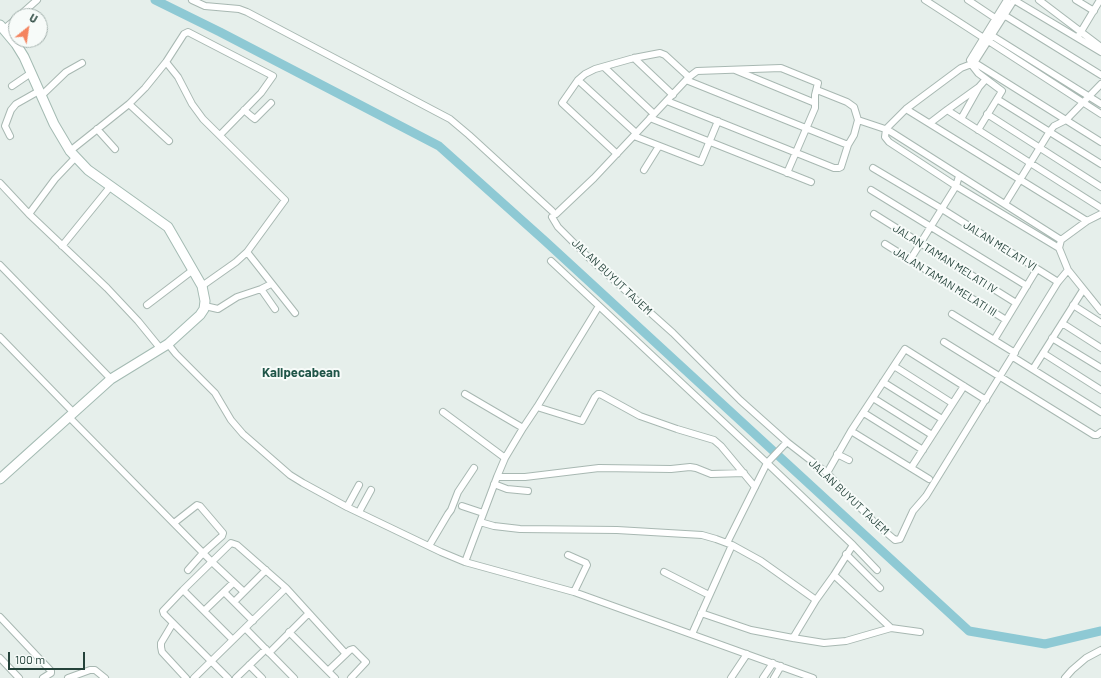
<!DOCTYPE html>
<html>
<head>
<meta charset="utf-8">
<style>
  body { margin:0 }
  #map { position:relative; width:1101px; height:678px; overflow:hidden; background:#e6efeb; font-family:Barlow,sans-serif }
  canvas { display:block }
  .north { position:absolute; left:8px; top:8px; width:40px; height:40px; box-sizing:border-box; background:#f7fbf9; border:1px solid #a3b1ad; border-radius:50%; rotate:30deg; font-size:11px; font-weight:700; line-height:16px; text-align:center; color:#24423a }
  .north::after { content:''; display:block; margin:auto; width:14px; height:18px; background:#f4845f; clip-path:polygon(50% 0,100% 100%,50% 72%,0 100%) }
  .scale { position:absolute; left:8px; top:652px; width:77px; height:18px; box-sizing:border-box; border:2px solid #24423a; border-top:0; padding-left:5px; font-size:12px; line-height:14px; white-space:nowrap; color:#24423a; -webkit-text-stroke:3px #f7fbf9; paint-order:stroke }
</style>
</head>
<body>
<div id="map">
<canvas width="1101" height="678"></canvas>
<div class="north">U</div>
<div class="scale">100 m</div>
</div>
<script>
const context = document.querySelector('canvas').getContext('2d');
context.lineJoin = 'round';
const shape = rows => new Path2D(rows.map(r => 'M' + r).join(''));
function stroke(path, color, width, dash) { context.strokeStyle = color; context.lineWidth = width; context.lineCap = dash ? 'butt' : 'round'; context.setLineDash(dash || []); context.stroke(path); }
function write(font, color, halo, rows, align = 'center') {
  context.font = font + ' Barlow,sans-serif'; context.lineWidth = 4; context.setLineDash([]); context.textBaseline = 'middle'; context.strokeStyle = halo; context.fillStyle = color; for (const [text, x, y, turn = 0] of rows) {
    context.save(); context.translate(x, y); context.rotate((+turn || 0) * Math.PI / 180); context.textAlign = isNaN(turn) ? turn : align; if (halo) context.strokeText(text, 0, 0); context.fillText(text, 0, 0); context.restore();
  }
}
const river = shape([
  [155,0,220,32,439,146,545,241,969,631,1045,644,1101,631]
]);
const street = shape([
  [192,0,205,6,239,9,247,12,450,119,469,135,552,211],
  [925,0,1101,114],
  [968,0,995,18],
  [1014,0,974,63,961,68,906,109,886,129,885,137,889,142,956,186,1059,248],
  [1014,0,1101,52],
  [1039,0,1101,47],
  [1076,0,1094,11],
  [1004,15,1101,75],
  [19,16,37,0],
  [4,29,16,19],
  [991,35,1101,104],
  [1079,35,1100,0],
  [634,58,673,95],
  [970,60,1007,0],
  [972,61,1101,142],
  [166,62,178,77,192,104,203,119,285,200,247,252],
  [971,64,978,73,1002,91,978,130],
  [604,67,654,114],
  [735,70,815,103],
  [578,80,636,133],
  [686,80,848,145,854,135,858,120,854,107,847,102,817,90],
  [12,86,31,73],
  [41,96,66,72,82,63],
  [997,99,1101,164],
  [667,101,834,168,839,168,841,167,848,145],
  [129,104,169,141],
  [906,109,1087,221],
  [244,110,251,116,255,119,271,103],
  [947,110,1101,208],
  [987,114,1101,187],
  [650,118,811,182],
  [961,119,979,87,986,79],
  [858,120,888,130,1061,240],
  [930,123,947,110,979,87],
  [97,129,115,149],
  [10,136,5,126,11,110,16,104,39,91],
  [634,136,701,162,718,121],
  [70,151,129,104,145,88,166,62,184,34,188,32,273,76,261,93,220,135],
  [617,154,562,103,578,80,585,74,595,69,634,58,660,53,665,55,689,77],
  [873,168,942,209,1058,282],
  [644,170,659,146],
  [0,183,29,214,107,288,138,321,160,348],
  [871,190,1027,286],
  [1005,204,1050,131,1054,126,1066,120,1101,84],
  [29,214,55,179,75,158],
  [556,214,594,178,689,77,697,71,781,68,818,83,815,95,815,108,787,173],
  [874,214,1016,303],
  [1101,214,1087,221,1061,240,1059,248,1068,270,1101,311],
  [552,217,558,227,588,257,673,333,740,400,787,442,827,473,875,523,895,540,900,539,913,511,926,496,1058,282,1068,270],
  [885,244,1006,320],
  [62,246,110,187],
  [910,260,956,186,959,176],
  [551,261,767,463,727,543],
  [0,265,111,379],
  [202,286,236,262,247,252,295,313],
  [261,289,275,309],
  [147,305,193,270],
  [1073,305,1101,323],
  [205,306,218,309,237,297,261,289,271,284],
  [952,314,1015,353],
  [1062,323,1101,348],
  [0,337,74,413],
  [1052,338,1101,368],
  [994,340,1037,269],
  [944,342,1094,435,1097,435,1101,432],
  [168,344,176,354,215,393,231,420,243,434,290,475,303,483,347,507,441,552,465,562,574,592,813,678],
  [1043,353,1101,390],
  [1013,357,1101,412],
  [894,366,952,403],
  [1033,369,1083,290],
  [883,382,942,419],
  [465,394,523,428],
  [873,398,932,435],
  [537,407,582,421,595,397,598,394,600,394,640,416,677,429,714,440,721,446,755,487],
  [443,412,505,458],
  [864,413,923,450],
  [69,417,212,562,244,592],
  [851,431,929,479],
  [787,442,767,463,853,545,877,570],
  [837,454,849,460],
  [911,468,964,386],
  [827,473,851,431,905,349,986,400],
  [497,477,525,477,599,468,671,469,690,467,696,468,711,474,744,473],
  [494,484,507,489,528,491],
  [462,506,483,513],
  [347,507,359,485],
  [359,512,371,490],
  [480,522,494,526,520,529,617,530,702,535,716,539,732,545,761,561,816,600,793,638],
  [174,523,197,505,200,506,223,533,222,536,203,553,188,570],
  [429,546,448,514,451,510,458,492,474,468],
  [846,554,880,588],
  [568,555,586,563,587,565,574,592],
  [465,562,497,477,505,458,523,428,537,407,599,306],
  [664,572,709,595],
  [834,575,891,628],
  [183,590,233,640],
  [224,592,253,621],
  [816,600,834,575,853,545],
  [234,602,266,570],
  [204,611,233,583],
  [701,613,751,630,793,638,824,643,846,641,891,628,920,632],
  [0,617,51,671,51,673,43,678],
  [173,623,161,643,161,647,162,652,186,678],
  [245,628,294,678],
  [289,632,335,678],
  [692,634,732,545],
  [269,653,308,614],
  [0,658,19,678],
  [249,665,262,678],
  [328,671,350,650,353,649,366,662,351,678],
  [68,678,90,670,95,670,105,678],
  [194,678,286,588],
  [228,678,164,614,163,611,183,590,231,543,237,545,286,588,346,654],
  [236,678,266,649],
  [731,678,747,654],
  [763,678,773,663],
  [774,678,781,666],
  [1065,678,1072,670,1086,658,1101,650]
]);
const secondary = shape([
  [0,25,16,44,24,57,54,124,70,151,88,170,168,227,202,286,205,301,204,309,200,315,168,344,111,379,0,479]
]);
const streetNames = [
  ["JALAN MELATI VI",1000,246,32],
  ["JALAN TAMAN MELATI IV",945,259,32],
  ["JALAN BUYUT TAJEM",612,277,43],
  ["JALAN TAMAN MELATI III",945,282,32],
  ["JALAN BUYUT TAJEM",849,497,43]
];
const quarterNames = [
  ["Kalipecabean",301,373]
];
stroke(river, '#8ec9d4', 9);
stroke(street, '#a8b8b2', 8);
stroke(secondary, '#a4bbb3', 11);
stroke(street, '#fff', 6);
stroke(secondary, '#fff', 9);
write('11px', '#24423a', '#f7fbf9', streetNames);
write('bold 13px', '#1f5548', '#f7fbf9', quarterNames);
</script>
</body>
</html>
